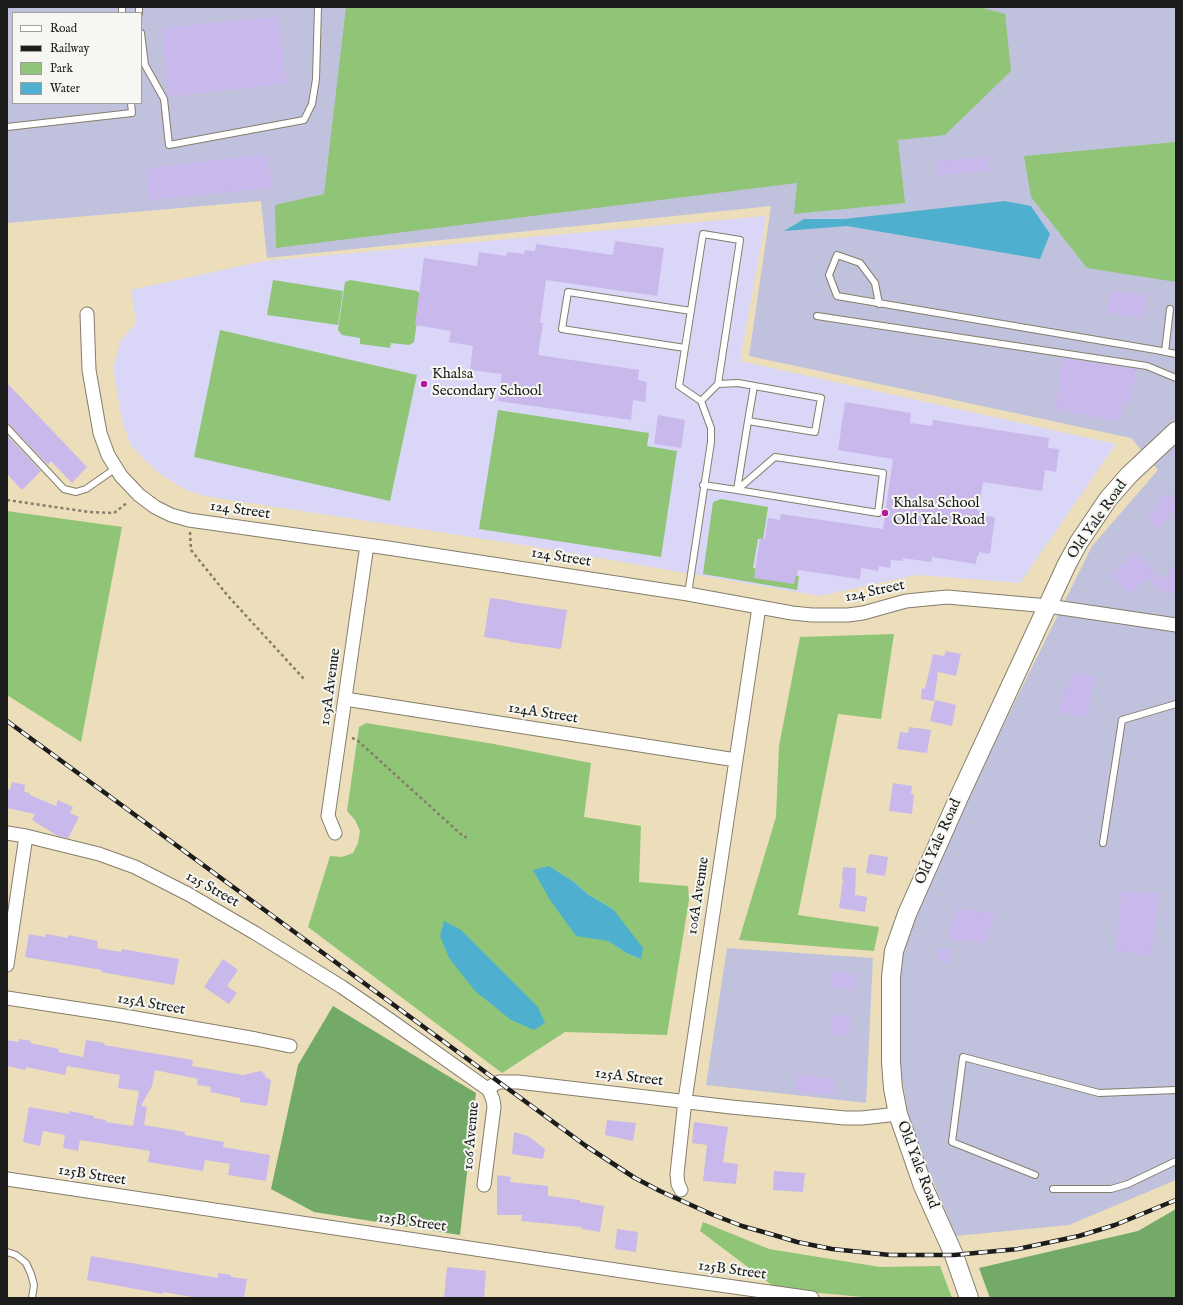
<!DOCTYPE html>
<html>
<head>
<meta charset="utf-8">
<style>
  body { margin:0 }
  #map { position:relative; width:1183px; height:1305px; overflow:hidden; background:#ecdeba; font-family:"IM FELL English",serif }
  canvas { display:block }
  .frame { position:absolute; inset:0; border:8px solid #1c1c1c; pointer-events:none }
  .legend { position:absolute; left:12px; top:12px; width:130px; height:92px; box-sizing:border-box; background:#f6f6f2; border:1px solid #9f9f9c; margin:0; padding:5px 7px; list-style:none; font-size:12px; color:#1c1c1c }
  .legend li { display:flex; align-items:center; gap:8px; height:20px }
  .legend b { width:20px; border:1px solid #9f9f9c }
</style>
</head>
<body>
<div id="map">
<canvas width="1183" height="1305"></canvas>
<div class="frame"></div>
<ul class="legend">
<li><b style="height:5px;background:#fff"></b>Road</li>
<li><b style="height:5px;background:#1c1c1c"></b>Railway</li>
<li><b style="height:11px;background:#90c577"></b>Park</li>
<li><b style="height:11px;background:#4fafce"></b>Water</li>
</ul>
</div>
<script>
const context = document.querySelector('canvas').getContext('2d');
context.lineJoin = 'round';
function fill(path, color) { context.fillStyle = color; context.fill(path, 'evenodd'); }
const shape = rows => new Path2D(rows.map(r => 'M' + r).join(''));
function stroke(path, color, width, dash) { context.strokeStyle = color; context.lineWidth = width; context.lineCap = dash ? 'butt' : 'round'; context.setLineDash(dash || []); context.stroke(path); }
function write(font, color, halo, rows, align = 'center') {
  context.font = font + ' "IM FELL English",serif'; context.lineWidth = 4; context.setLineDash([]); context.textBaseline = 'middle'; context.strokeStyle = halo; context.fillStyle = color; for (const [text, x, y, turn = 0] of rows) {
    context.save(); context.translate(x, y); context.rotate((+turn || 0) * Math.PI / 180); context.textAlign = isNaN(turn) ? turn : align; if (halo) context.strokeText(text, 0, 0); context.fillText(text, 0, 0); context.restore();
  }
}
const built = shape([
  [766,216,740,361,1116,444,1020,583,916,575,820,596,536,547,204,496,186,490,157,472,131,446,122,420,113,369,120,341,136,323,131,290,263,261]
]);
const industrial = shape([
  [7,7,1176,7,1176,1180,1069,1225,956,1236,911,1129,898,1056,900,954,953,827,1092,546,1158,470,1131,438,749,356,771,206,267,258,261,201,7,223],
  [13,13,141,13,141,103,13,103],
  [727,948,873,958,866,1103,706,1085]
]);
const green = shape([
  [346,7,979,7,1005,14,1011,71,945,135,898,140,905,203,794,214,797,183,276,248,275,205,324,194],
  [1176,142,1176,282,1087,268,1031,197,1024,156],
  [273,280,343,291,338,325,267,315],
  [350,280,417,291,421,294,414,342,409,345,391,343,390,348,360,344,360,338,342,335,338,330,345,282],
  [220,330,417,375,390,501,194,457],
  [498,410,649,433,647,446,677,451,661,557,479,529],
  [721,499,768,507,763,540,758,539,753,568,799,576,797,590,703,574,713,502],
  [7,511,122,527,81,742,7,695],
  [894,634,881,719,838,714,798,915,879,927,874,951,739,940,776,817,779,746,800,637],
  [366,723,494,744,591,763,584,817,641,826,639,882,688,886,689,900,667,1035,565,1032,502,1073,308,927,330,856,342,857,353,853,358,843,360,831,355,820,347,811,359,727],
  [549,866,573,881,589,895,613,909,641,959,628,954,608,941],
  [703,1222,769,1249,880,1267,940,1266,952,1298,873,1298,777,1289,700,1231]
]);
const forest = shape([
  [333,1006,476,1093,460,1235,314,1212,271,1189,298,1065],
  [1176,1209,1176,1298,990,1298,979,1268,1138,1231]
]);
const water = shape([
  [1005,201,1031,206,1050,234,1040,259,847,226,784,231,804,219,844,219],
  [549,866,573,881,589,895,613,909,643,948,641,959,628,954,608,941,576,936,550,900,533,870],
  [444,921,461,930,538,1007,545,1023,534,1030,511,1020,475,991,449,958,440,936]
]);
const building = shape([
  [278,16,287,83,168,97,162,28],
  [268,154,272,188,149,200,145,168],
  [988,156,990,171,938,176,937,161],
  [615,241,664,248,657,296,546,280,540,323,543,323,538,355,639,370,638,380,647,382,645,402,633,400,631,420,498,401,502,374,470,370,473,346,449,342,451,331,415,325,424,258,477,266,479,252,506,256,507,252,524,254,525,250,535,251,536,244,613,255],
  [1110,290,1147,295,1143,319,1107,313],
  [1062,358,1136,369,1132,402,1125,401,1120,422,1055,409],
  [7,383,87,467,72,483,51,461,48,465,10,425,7,424],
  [845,402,911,413,910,423,932,426,933,420,1049,438,1048,448,1059,449,1056,472,1045,470,1042,491,983,482,978,511,986,512,986,516,995,517,990,554,979,552,979,555,977,556,976,564,932,557,931,562,903,558,903,561,891,560,890,568,879,566,878,571,861,568,860,579,798,570,797,575,796,575,794,584,754,578,760,538,765,539,768,518,780,520,781,514,883,529,893,459,838,450],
  [658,415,685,420,681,448,654,444],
  [7,435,41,471,22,490,7,474],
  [1165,492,1176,501,1176,508,1159,529,1147,519],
  [1135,551,1162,580,1176,565,1176,593,1162,593,1147,579,1129,595,1111,575],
  [490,598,513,601,513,602,567,610,561,649,510,642,510,641,484,637],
  [946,651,961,654,956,676,938,672,934,701,921,699,922,688,925,689,933,654,944,656],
  [1072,672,1095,676,1087,718,1059,712,1065,686,1069,687],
  [935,700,956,705,952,726,930,721],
  [909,727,931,730,927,753,897,749,900,732,908,733],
  [12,782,25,785,24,792,30,793,30,795,56,806,58,800,73,807,70,813,79,817,68,838,58,836,32,820,35,814,7,808,7,789,10,790],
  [893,783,912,786,911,794,914,794,912,814,889,811],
  [869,854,888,857,885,876,866,873],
  [843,867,856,868,855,895,867,897,865,912,839,908,843,880,842,880],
  [1122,891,1159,894,1151,956,1115,951],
  [957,908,995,914,986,943,947,939],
  [29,934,45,937,46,934,68,938,68,935,98,941,97,948,121,952,122,949,179,959,174,985,101,972,102,970,25,957],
  [939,948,951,950,949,963,937,961],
  [223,959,238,970,227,986,237,993,229,1004,204,987],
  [832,971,857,975,855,991,830,987],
  [832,1014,851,1017,849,1036,830,1034],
  [19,1039,31,1041,30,1043,59,1049,58,1052,83,1057,86,1040,105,1043,104,1045,193,1060,192,1066,243,1075,260,1071,265,1074,265,1077,271,1080,267,1106,240,1102,240,1098,210,1092,211,1087,197,1085,198,1079,155,1070,152,1086,141,1106,147,1107,144,1125,185,1132,185,1135,224,1142,223,1147,270,1155,266,1181,228,1175,230,1164,205,1160,203,1171,148,1162,150,1151,80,1140,78,1151,63,1148,65,1135,43,1131,40,1146,23,1142,29,1107,69,1114,70,1111,94,1116,94,1118,106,1120,106,1122,133,1126,139,1091,118,1088,120,1075,67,1066,65,1075,26,1067,25,1070,7,1066,7,1040,19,1042],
  [797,1074,835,1079,833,1096,795,1091],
  [607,1120,636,1123,633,1141,605,1135],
  [694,1122,728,1127,723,1162,738,1164,736,1184,703,1181,707,1145,692,1143],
  [514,1132,528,1136,545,1149,543,1159,512,1154],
  [774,1171,805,1173,803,1192,773,1190],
  [497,1175,511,1177,510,1182,548,1186,548,1196,580,1200,580,1202,604,1206,600,1232,582,1229,582,1227,521,1221,522,1215,497,1215],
  [617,1229,638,1232,636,1252,615,1249],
  [91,1256,218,1278,218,1273,231,1275,231,1277,247,1279,244,1298,198,1298,163,1292,163,1294,87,1280],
  [447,1267,486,1271,484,1298,444,1298]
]);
const path = shape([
  [7,500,89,512,114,513,128,502],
  [190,532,191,550,228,596,304,679],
  [352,738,357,740,464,837,467,837]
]);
const lane = shape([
  [122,7,122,13],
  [139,7,139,13],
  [141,33,145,65,164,99,169,145,304,120,312,104,316,79,318,7],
  [7,127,132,113,131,103],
  [879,304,875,283,860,263,837,255,829,275,837,296,1156,350,1176,354],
  [817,316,1147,366,1176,378],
  [685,348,562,329,568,292,691,311],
  [1165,352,1170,309],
  [701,401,718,384,738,383,821,398,815,432,748,421,737,490],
  [748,421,754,386],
  [7,428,64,489,76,492,86,489,116,468],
  [703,485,737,490,878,513,883,473,775,457,737,490],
  [688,594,711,442,711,428,701,401,679,386,703,234,740,240,718,384],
  [1103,843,1122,720,1176,704],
  [1035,1175,952,1142,963,1057,1099,1093,1176,1090],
  [1053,1189,1111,1189,1128,1184,1176,1161],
  [7,1252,16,1255,26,1263,31,1274,34,1285,32,1298]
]);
const street = shape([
  [87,314,89,370,100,433,108,455,121,476,139,495,155,507,171,515,189,520,388,548,688,594,792,613,812,615,848,615,863,613,906,601,947,597,1048,606,1176,625],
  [345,699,736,760],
  [7,833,26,836,99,854,135,867,188,894,255,933,342,987,383,1015,489,1090,493,1085,499,1082,518,1082,731,1107,845,1118,862,1118,898,1114],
  [335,833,328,816,367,545],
  [7,965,26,836],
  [7,998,118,1015,256,1039,290,1046],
  [7,1179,656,1276,812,1298],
  [484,1185,494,1107,493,1100,489,1090],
  [681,1190,678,1184,677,1174,685,1100,759,607]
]);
const secondary = shape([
  [969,1298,954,1255,923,1186,898,1114,893,1088,891,1062,891,977,894,951,907,914,959,797,1067,564,1079,542,1108,499,1129,475,1176,431]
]);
const rail = shape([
  [7,721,586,1146,635,1178,660,1191,711,1214,742,1226,774,1235,797,1242,832,1249,890,1255,954,1255,1018,1249,1079,1236,1115,1225,1176,1200]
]);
const markers = [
  [424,384,4,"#b5179e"],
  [885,513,4,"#b5179e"]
];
const poiNames = [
  ["Khalsa",432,375],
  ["Secondary School",432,392],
  ["Khalsa School",893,504],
  ["Old Yale Road",893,521]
];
const streetNames = [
  ["124 Street",240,511,8],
  ["Old Yale Road",1098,520,-55],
  ["124 Street",561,558,9],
  ["124 Street",875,592,-12],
  ["105A Avenue",331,687,-82],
  ["124A Street",543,714,9],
  ["Old Yale Road",939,842,-66],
  ["125 Street",212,890,29],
  ["106A Avenue",699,896,-81],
  ["125A Street",151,1005,10],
  ["125A Street",629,1078,7],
  ["106 Avenue",472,1136,-85],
  ["Old Yale Road",917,1165,69],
  ["125B Street",92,1176,9],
  ["125B Street",412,1223,8],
  ["125B Street",732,1271,8]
];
fill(built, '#d9d6f7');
fill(industrial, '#c0c2dd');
fill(green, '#90c577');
fill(forest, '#74aa68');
fill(water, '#4fafce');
fill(building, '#c9b8eb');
stroke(lane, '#847d6b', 8);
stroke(street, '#847d6b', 15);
stroke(secondary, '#847d6b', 20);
stroke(path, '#847d6b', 2.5, [3, 3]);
stroke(lane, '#fff', 6);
stroke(street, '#fff', 13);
stroke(secondary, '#fff', 18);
stroke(rail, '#1c1c1c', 4.5);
stroke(rail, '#f6f6f2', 3, [9]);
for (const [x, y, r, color] of markers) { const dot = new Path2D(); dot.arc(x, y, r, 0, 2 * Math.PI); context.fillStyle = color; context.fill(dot); stroke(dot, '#f6f6f2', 1.5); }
write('15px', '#1c1c1c', '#f6f6f2', poiNames, 'left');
write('15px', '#1c1c1c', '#f6f6f2', streetNames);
</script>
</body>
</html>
